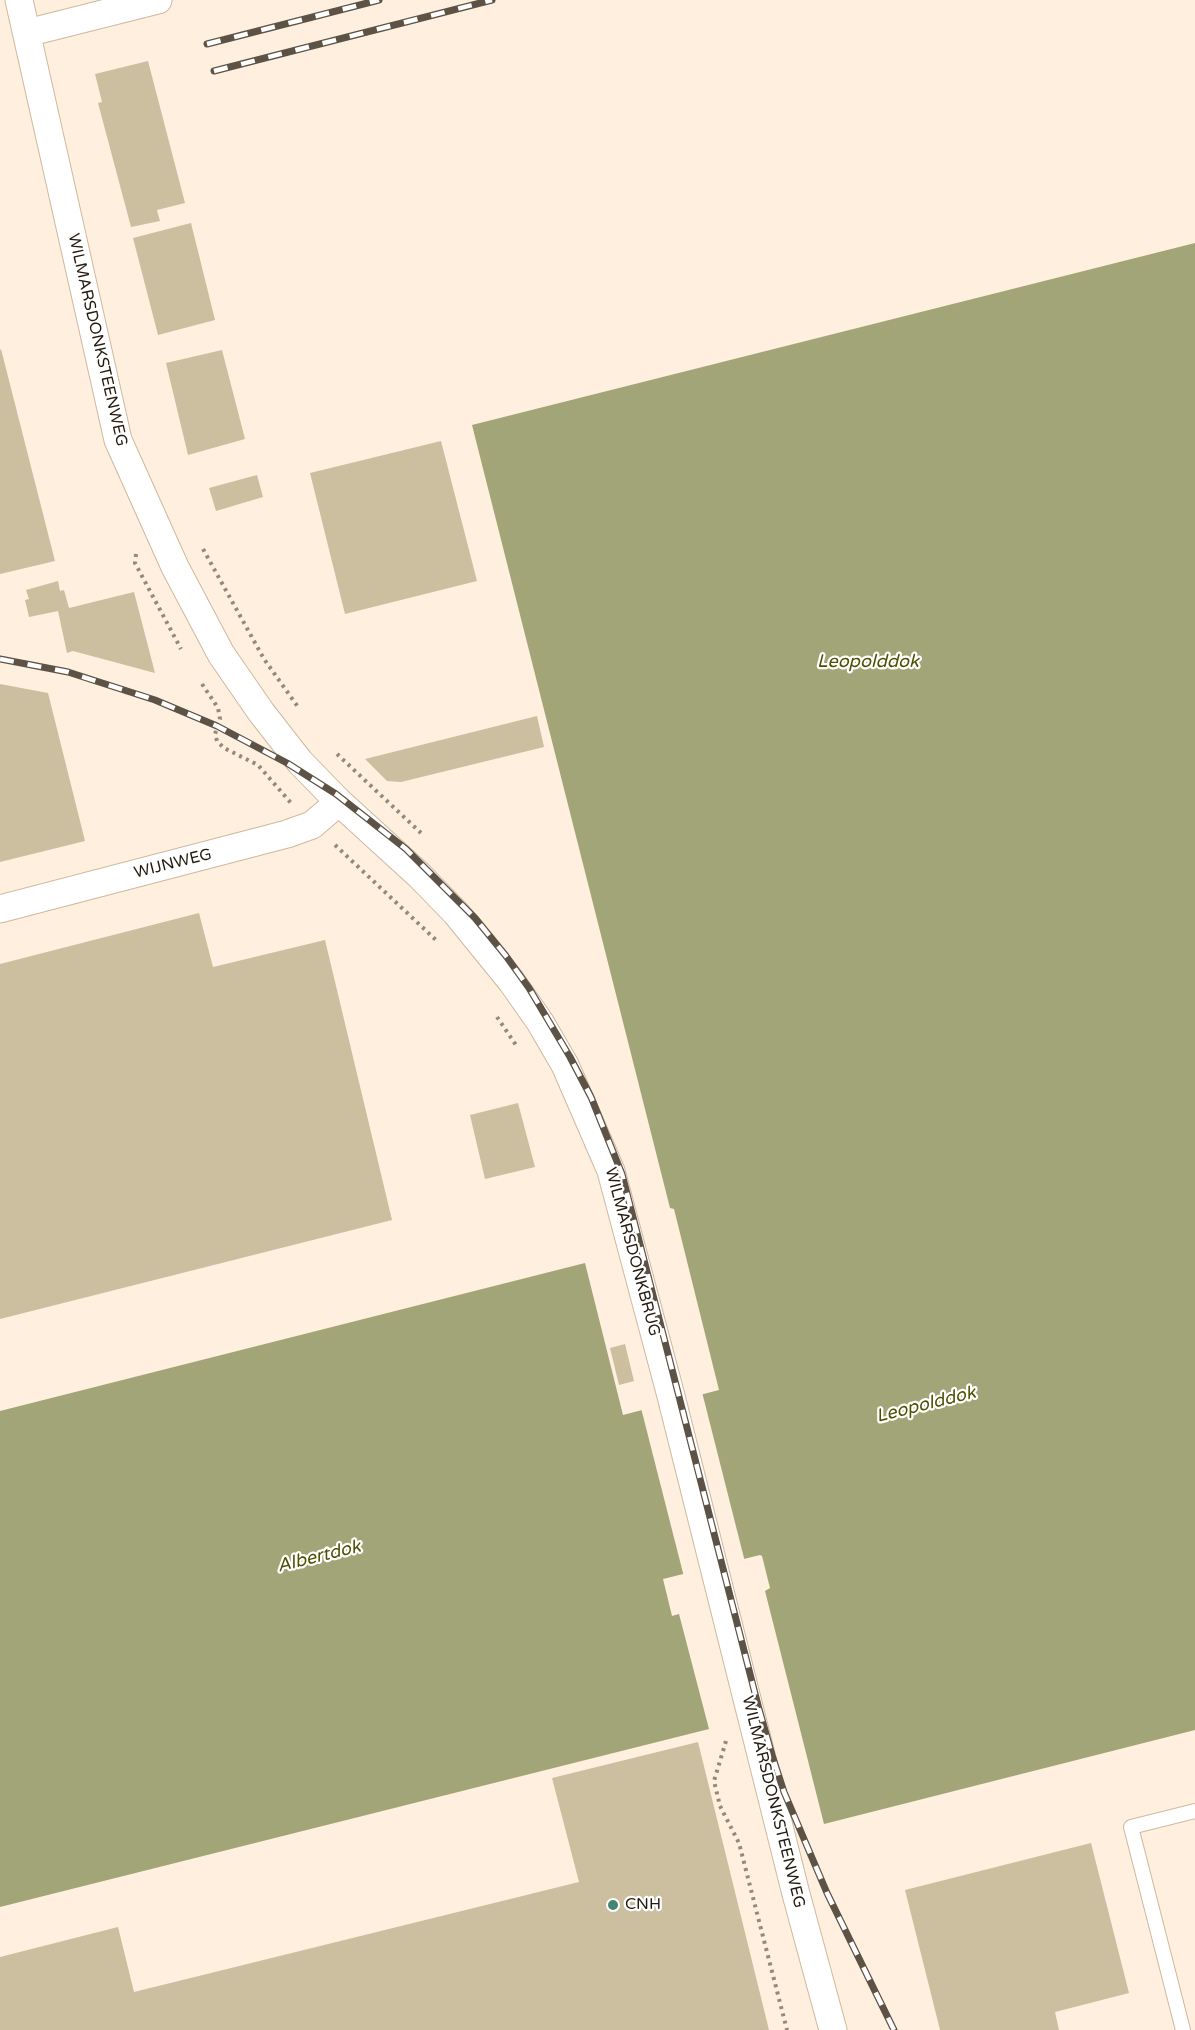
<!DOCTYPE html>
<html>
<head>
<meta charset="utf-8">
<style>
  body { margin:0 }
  canvas { display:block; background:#feefde }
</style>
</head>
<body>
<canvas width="1195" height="2030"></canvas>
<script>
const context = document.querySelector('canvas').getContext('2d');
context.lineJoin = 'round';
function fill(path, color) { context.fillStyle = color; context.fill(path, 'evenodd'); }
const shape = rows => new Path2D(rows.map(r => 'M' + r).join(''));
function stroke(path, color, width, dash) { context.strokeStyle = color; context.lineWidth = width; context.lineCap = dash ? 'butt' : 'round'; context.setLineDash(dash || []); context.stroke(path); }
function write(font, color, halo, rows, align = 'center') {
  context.font = font + ' "Varela Round",sans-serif'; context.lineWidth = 4.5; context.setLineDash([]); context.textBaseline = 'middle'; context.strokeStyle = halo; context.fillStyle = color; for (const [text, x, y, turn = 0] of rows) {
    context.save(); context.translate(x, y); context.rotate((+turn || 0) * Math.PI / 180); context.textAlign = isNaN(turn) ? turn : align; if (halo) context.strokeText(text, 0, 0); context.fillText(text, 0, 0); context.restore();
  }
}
const water = shape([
  [1195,243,1195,1730,824,1824,765,1591,770,1588,762,1556,760,1555,663,1579,672,1616,679,1614,709,1729,0,1907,0,1411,585,1263,623,1415,719,1390,674,1209,670,1208,472,425]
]);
const pier = shape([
  [702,1392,745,1562,684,1577,641,1408]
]);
const building = shape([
  [148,61,185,203,157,210,160,221,131,227,98,103,102,102,95,74],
  [191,223,215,320,158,335,133,238],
  [1,349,55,561,0,574,0,350],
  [222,350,245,439,188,455,166,363],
  [441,441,477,581,345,614,310,473],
  [257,475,263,497,216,511,209,488],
  [58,581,60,591,64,590,69,608,134,592,155,673,73,651,67,653,58,611,29,617,25,600,29,599,26,590],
  [0,684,48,693,85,841,0,862],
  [537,716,544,747,401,782,387,781,365,759],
  [199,913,213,967,325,940,392,1220,0,1319,0,964],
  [518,1103,535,1167,485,1179,470,1115],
  [625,1344,634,1381,619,1385,610,1348],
  [698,1742,769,2030,0,2030,0,1957,118,1927,134,1992,579,1882,552,1778],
  [1091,1843,1129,1993,1055,2012,1059,2030,940,2030,905,1890]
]);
const path = shape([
  [203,549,264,659,298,707],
  [136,554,135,563,181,649],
  [202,684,218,708,220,719,215,734,217,741,224,748,258,765,291,803],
  [337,754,421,833],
  [335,845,437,941],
  [497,1017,518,1048],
  [726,1741,714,1781,720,1806,739,1843,787,2030]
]);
const service = shape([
  [1183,2030,1131,1827,1195,1811]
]);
const minor = shape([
  [19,0,118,440,175,567,221,654,261,712,300,762,339,802,420,876,456,913,512,982,540,1022,565,1065,611,1171,671,1396,796,1894,833,2030],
  [27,33,158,0],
  [0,909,287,834,312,825,339,802]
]);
const rail = shape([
  [207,44,379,0],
  [214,71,492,0],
  [0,659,68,672,155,700,217,726,287,763,336,794,406,849,475,918,506,956,529,988,570,1057,591,1097,622,1174,759,1709,772,1755,784,1792,827,1893,894,2030]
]);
const markers = [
  [613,1905,6,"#448575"]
];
const streetNames = [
  ["WILMARSDONKSTEENWEG",97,340,77],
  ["WIJNWEG",173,864,-14],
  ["WILMARSDONKBRUG",632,1252,75],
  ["WILMARSDONKSTEENWEG",773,1802,76]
];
const poiNames = [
  ["CNH",625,1905]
];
const waterNames = [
  ["Leopolddok",868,662],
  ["Leopolddok",926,1405,-14],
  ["Albertdok",319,1557,-14]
];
fill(water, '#a2a578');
fill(pier, '#feefde');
fill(building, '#cbbf9f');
stroke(service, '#d0b89e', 16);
stroke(minor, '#d0b89e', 29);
stroke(path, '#95897b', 4, [3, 4.5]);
stroke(service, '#fff', 14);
stroke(minor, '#fff', 27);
stroke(rail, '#5d5246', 7);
stroke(rail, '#fff', 4.5, [14]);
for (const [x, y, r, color] of markers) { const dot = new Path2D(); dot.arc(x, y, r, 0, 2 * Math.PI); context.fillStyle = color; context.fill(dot); stroke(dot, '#fff', 2); }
write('16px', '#231a10', '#fff', streetNames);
write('16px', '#231a10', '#fff', poiNames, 'left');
write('italic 18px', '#4e5000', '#fff', waterNames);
</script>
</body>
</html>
